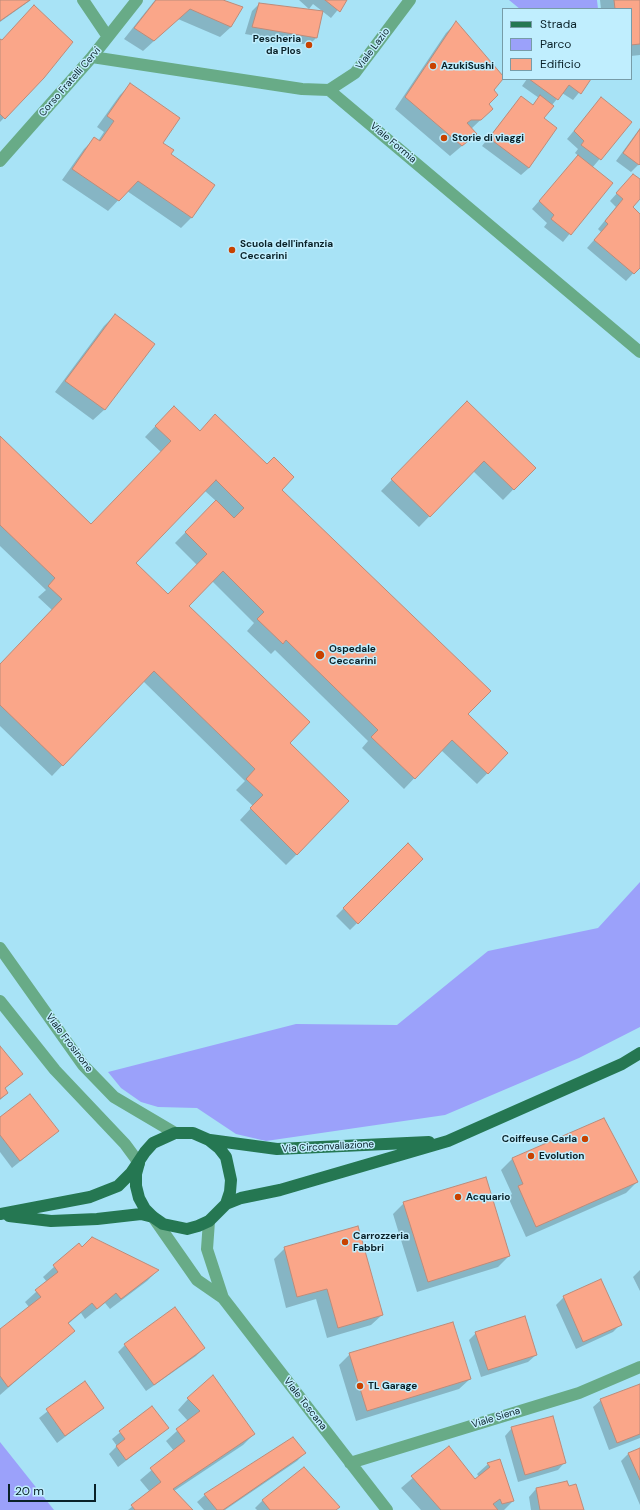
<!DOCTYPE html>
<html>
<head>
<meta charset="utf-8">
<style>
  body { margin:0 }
  #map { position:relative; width:640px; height:1510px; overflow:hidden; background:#a8e3f6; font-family:"DM Sans",sans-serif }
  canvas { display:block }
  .legend { position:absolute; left:502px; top:8px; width:130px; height:72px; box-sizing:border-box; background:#c0eefe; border:1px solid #779ca8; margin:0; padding:5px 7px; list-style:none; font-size:12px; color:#092128 }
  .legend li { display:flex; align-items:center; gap:8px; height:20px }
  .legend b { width:20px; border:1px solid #779ca8 }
  .scale { position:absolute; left:8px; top:1484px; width:88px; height:18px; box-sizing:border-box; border:2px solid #092128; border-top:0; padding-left:5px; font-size:12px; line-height:14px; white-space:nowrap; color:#092128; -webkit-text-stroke:3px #c0eefe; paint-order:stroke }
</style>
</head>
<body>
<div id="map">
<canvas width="640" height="1510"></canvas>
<ul class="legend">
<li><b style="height:5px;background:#257752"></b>Strada</li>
<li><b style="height:11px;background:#9ba1fa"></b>Parco</li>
<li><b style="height:11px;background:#faa689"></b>Edificio</li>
</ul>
<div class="scale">20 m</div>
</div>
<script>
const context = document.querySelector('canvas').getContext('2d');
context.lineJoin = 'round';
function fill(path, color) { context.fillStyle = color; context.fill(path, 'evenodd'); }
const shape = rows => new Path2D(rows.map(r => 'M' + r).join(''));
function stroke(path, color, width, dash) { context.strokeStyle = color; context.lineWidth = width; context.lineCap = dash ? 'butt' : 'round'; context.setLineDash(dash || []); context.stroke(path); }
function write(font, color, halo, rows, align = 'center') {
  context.font = font + ' "DM Sans",sans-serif'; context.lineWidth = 3; context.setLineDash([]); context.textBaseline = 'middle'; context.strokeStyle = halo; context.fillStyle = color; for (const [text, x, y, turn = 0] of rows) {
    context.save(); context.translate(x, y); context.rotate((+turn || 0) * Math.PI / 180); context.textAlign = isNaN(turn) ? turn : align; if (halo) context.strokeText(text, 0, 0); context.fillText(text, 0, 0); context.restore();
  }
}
const green = shape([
  [509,0,597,0,598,9,520,9],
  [640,882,640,1027,579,1058,445,1115,266,1141,236,1134,197,1108,158,1107,141,1102,121,1088,108,1072,296,1024,397,1025,488,951,598,928],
  [0,1442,54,1510,0,1510]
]);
const shadow = shape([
  [0,0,31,0,0,22],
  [155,0,222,0,231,27,220,37,178,19,143,51,124,39],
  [299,0,346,0,331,18,313,4,309,9],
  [600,0,640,0,640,60,640,55,631,56,631,9,601,9],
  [259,4,322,12,316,38,309,45,245,34,252,11],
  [456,23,492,90,488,104,492,109,471,129,476,134,450,156,395,109,446,33],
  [0,40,43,78,0,122],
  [527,79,590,79,573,100,562,93,552,105,543,118,556,128,529,168,521,175,482,146,521,97,532,106,539,98,522,86],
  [130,85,170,155,214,185,191,218,181,228,127,191,108,211,62,180,84,149,95,138,98,141,104,132,97,127,120,95],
  [601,98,631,122,592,168,611,183,563,242,544,227,547,223,532,209,579,156,575,153,578,149,567,139],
  [640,128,640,163,631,172,616,161],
  [640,181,640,198,631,208,640,215,640,266,626,281,587,248,601,232,598,229,616,207,610,201,626,183],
  [115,315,153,344,104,410,93,420,55,392,104,326],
  [456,413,534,468,503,500,473,471,419,527,381,491],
  [163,418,199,432,280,490,467,714,507,753,477,784,441,750,404,789,362,748,368,741,275,650,271,654,247,631,254,623,212,581,188,606,289,743,297,854,286,865,240,820,253,806,236,790,245,781,143,681,52,776,0,726,0,665,52,610,38,597,46,590,0,546,0,438,91,526,161,452,145,437],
  [205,491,216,501,175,543,197,565,168,595,135,563],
  [408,844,422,859,350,930,336,916],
  [0,1048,22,1074,4,1089,7,1093,0,1100],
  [0,1119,58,1131,12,1168,0,1152],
  [604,1120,637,1182,626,1193,526,1237,508,1197,512,1194,501,1170,512,1159],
  [404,1203,509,1256,498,1267,417,1292,393,1214],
  [78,1245,81,1249,157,1271,147,1281,110,1309,105,1303,85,1319,81,1313,68,1324,73,1331,0,1395,0,1330,29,1307,25,1302,47,1282,43,1277],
  [285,1248,382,1315,371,1325,327,1338,316,1299,286,1308,274,1259],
  [640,1270,640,1291,633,1277],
  [601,1280,621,1324,613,1332,576,1349,556,1305,564,1297],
  [476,1333,536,1355,528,1362,481,1377,469,1340],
  [125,1345,204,1348,196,1356,146,1391,118,1352],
  [350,1354,470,1379,459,1389,356,1421,339,1365],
  [85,1382,103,1408,57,1443,39,1418],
  [640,1385,640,1438,609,1450,593,1407,601,1400],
  [188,1399,254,1434,243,1445,174,1491,191,1510,128,1510,150,1492,140,1480,174,1451,166,1441,188,1421,178,1410],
  [151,1407,168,1428,118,1467,109,1454,117,1446,112,1439],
  [512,1428,565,1462,558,1470,518,1482,505,1436],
  [449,1447,475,1480,479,1477,477,1474,488,1464,513,1501,504,1510,421,1510,401,1488],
  [640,1449,640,1505,621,1461,628,1454],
  [305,1453,297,1461,225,1510,204,1510,197,1502,205,1495],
  [536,1489,583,1510,531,1510,529,1497],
  [263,1500,335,1510,257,1510,255,1508]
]);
const building = shape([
  [0,0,30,0,0,21,0,0],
  [156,0,223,0,243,7,231,27,190,9,154,41,134,28,156,0],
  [325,0,347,0,340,12,325,0],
  [614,0,640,0,640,44,631,45,631,9,615,9,614,0],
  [259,3,323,11,317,38,252,27,259,3],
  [34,5,73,42,44,78,5,119,0,114,0,39,2,40,34,5],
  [456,21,503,76,503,79,494,90,498,95,489,104,493,109,481,120,471,120,467,123,477,134,462,146,405,97,456,21],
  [529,79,591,79,581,94,569,85,558,100,529,79],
  [130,83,180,118,163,143,174,150,171,154,215,185,192,218,138,181,119,201,72,169,94,137,100,141,114,121,107,116,130,83],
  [540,95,554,106,544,118,557,128,529,168,489,138,521,96,533,105,540,95],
  [601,97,632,122,601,160,581,145,584,141,574,131,601,97],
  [640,129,640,164,639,165,623,153,640,129],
  [578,155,613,183,571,235,551,219,554,215,539,201,578,155],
  [633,174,640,179,640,199,633,207,640,214,640,268,634,274,594,240,608,224,605,221,623,199,616,193,633,174],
  [115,314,155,344,105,410,65,381,115,314],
  [467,401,536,468,514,490,484,461,430,517,391,479,467,401],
  [174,406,200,431,215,414,267,464,274,457,294,477,282,490,491,691,468,714,508,753,488,774,452,740,415,779,371,737,378,730,286,640,283,644,257,619,264,612,223,571,189,606,310,722,290,743,349,801,297,855,250,808,263,795,246,779,255,769,154,671,63,766,0,705,0,664,62,599,48,586,55,578,0,525,0,436,91,524,171,441,155,426,174,406],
  [216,480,244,508,234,518,216,500,185,532,207,554,168,594,136,563,216,480],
  [408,843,423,859,358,924,343,908,408,843],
  [0,1046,23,1074,5,1088,8,1093,0,1099,0,1046],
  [30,1094,59,1131,20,1161,0,1135,0,1117,30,1094],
  [604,1118,638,1182,536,1227,518,1186,523,1184,512,1158,604,1118],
  [486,1177,510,1256,428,1282,403,1202,486,1177],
  [358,1226,383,1315,338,1328,327,1289,297,1297,284,1247,358,1226],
  [92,1237,159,1270,121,1299,116,1293,97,1309,92,1303,68,1323,75,1331,8,1387,0,1376,0,1329,41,1297,35,1290,58,1272,53,1265,79,1243,82,1247,92,1237],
  [601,1279,622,1325,583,1342,563,1296,601,1279],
  [175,1307,205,1348,154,1385,124,1344,175,1307],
  [525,1316,537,1355,488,1370,475,1332,525,1316],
  [453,1322,471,1379,367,1411,349,1353,453,1322],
  [213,1375,255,1434,173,1489,193,1510,135,1510,131,1505,161,1482,150,1468,185,1441,176,1429,200,1411,187,1398,213,1375],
  [85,1381,104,1408,65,1436,46,1409,85,1381],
  [640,1384,640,1434,617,1443,600,1399,640,1384],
  [152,1406,169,1428,126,1460,116,1446,125,1439,119,1431,152,1406],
  [553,1416,566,1463,525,1475,511,1427,553,1416],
  [293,1437,306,1453,223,1510,217,1510,204,1494,293,1437],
  [449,1446,475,1479,490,1467,487,1463,500,1459,514,1501,502,1504,500,1499,493,1504,498,1510,441,1510,411,1476,449,1446],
  [640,1448,640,1480,628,1453,640,1448],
  [304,1467,340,1507,336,1510,270,1510,262,1500,304,1467],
  [567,1481,569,1486,576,1484,584,1510,540,1510,536,1488,567,1481]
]);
const minor = shape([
  [83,0,108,37],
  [92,57,302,89,329,90,640,352],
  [329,90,355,73,410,0],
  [0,161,92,57,137,0],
  [153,1217,197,1280,223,1298,207,1249,209,1221],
  [223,1298,387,1510],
  [350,1463,579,1393,640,1367]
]);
const tertiary = shape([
  [0,948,83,1065,114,1097,175,1133],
  [0,1001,55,1070,125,1144,139,1163]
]);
const primary = shape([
  [210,1140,277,1149,429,1142],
  [226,1204,241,1198,280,1190,448,1141,622,1064,640,1053],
  [0,1214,90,1197,118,1186,131,1173,145,1152,153,1143,175,1133,193,1133,209,1140,219,1148,226,1157,231,1180,230,1192,226,1204,209,1221,198,1226,187,1229,163,1224,153,1217,145,1209,139,1198,136,1186,136,1174,139,1163],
  [9,1216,51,1221,97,1219,141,1214,153,1217]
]);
const markers = [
  [309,45,4,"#c84200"],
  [433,66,4,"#c84200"],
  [444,138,4,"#c84200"],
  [232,250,4,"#c84200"],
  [320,655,5,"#c84200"],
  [585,1139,4,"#c84200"],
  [531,1156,4,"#c84200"],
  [458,1197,4,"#c84200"],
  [345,1242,4,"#c84200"],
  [360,1386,4,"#c84200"]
];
const poiNames = [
  ["Pescheria",301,39,"right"],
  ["da Plos",301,51,"right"],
  ["AzukiSushi",441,66],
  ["Storie di viaggi",452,138],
  ["Scuola dell'infanzia",240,244],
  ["Ceccarini",240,256],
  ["Ospedale",329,649],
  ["Ceccarini",329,661],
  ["Coiffeuse Carla",577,1139,"right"],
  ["Evolution",539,1156],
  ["Acquario",466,1197],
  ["Carrozzeria",353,1236],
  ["Fabbri",353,1248],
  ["TL Garage",368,1386]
];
const streetNames = [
  ["Viale Lazio",373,49,-53],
  ["Corso Fratelli Cervi",70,82,-49],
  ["Viale Formia",393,143,40],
  ["Viale Frosinone",69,1043,53],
  ["Via Circonvallazione",328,1147,-3],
  ["Viale Toscana",305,1404,52],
  ["Viale Siena",496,1418,-17]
];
fill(green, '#9ba1fa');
fill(shadow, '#0003');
fill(building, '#faa689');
stroke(building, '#bc8b7a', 1);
stroke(minor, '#68ab87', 12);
stroke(tertiary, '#68ab87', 12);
stroke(primary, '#257752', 12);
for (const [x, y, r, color] of markers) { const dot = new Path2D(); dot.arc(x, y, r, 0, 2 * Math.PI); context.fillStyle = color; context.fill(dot); stroke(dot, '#c0eefe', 1.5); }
write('bold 10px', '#092128', '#c0eefe', poiNames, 'left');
write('10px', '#092128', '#c0eefe', streetNames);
</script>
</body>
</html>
